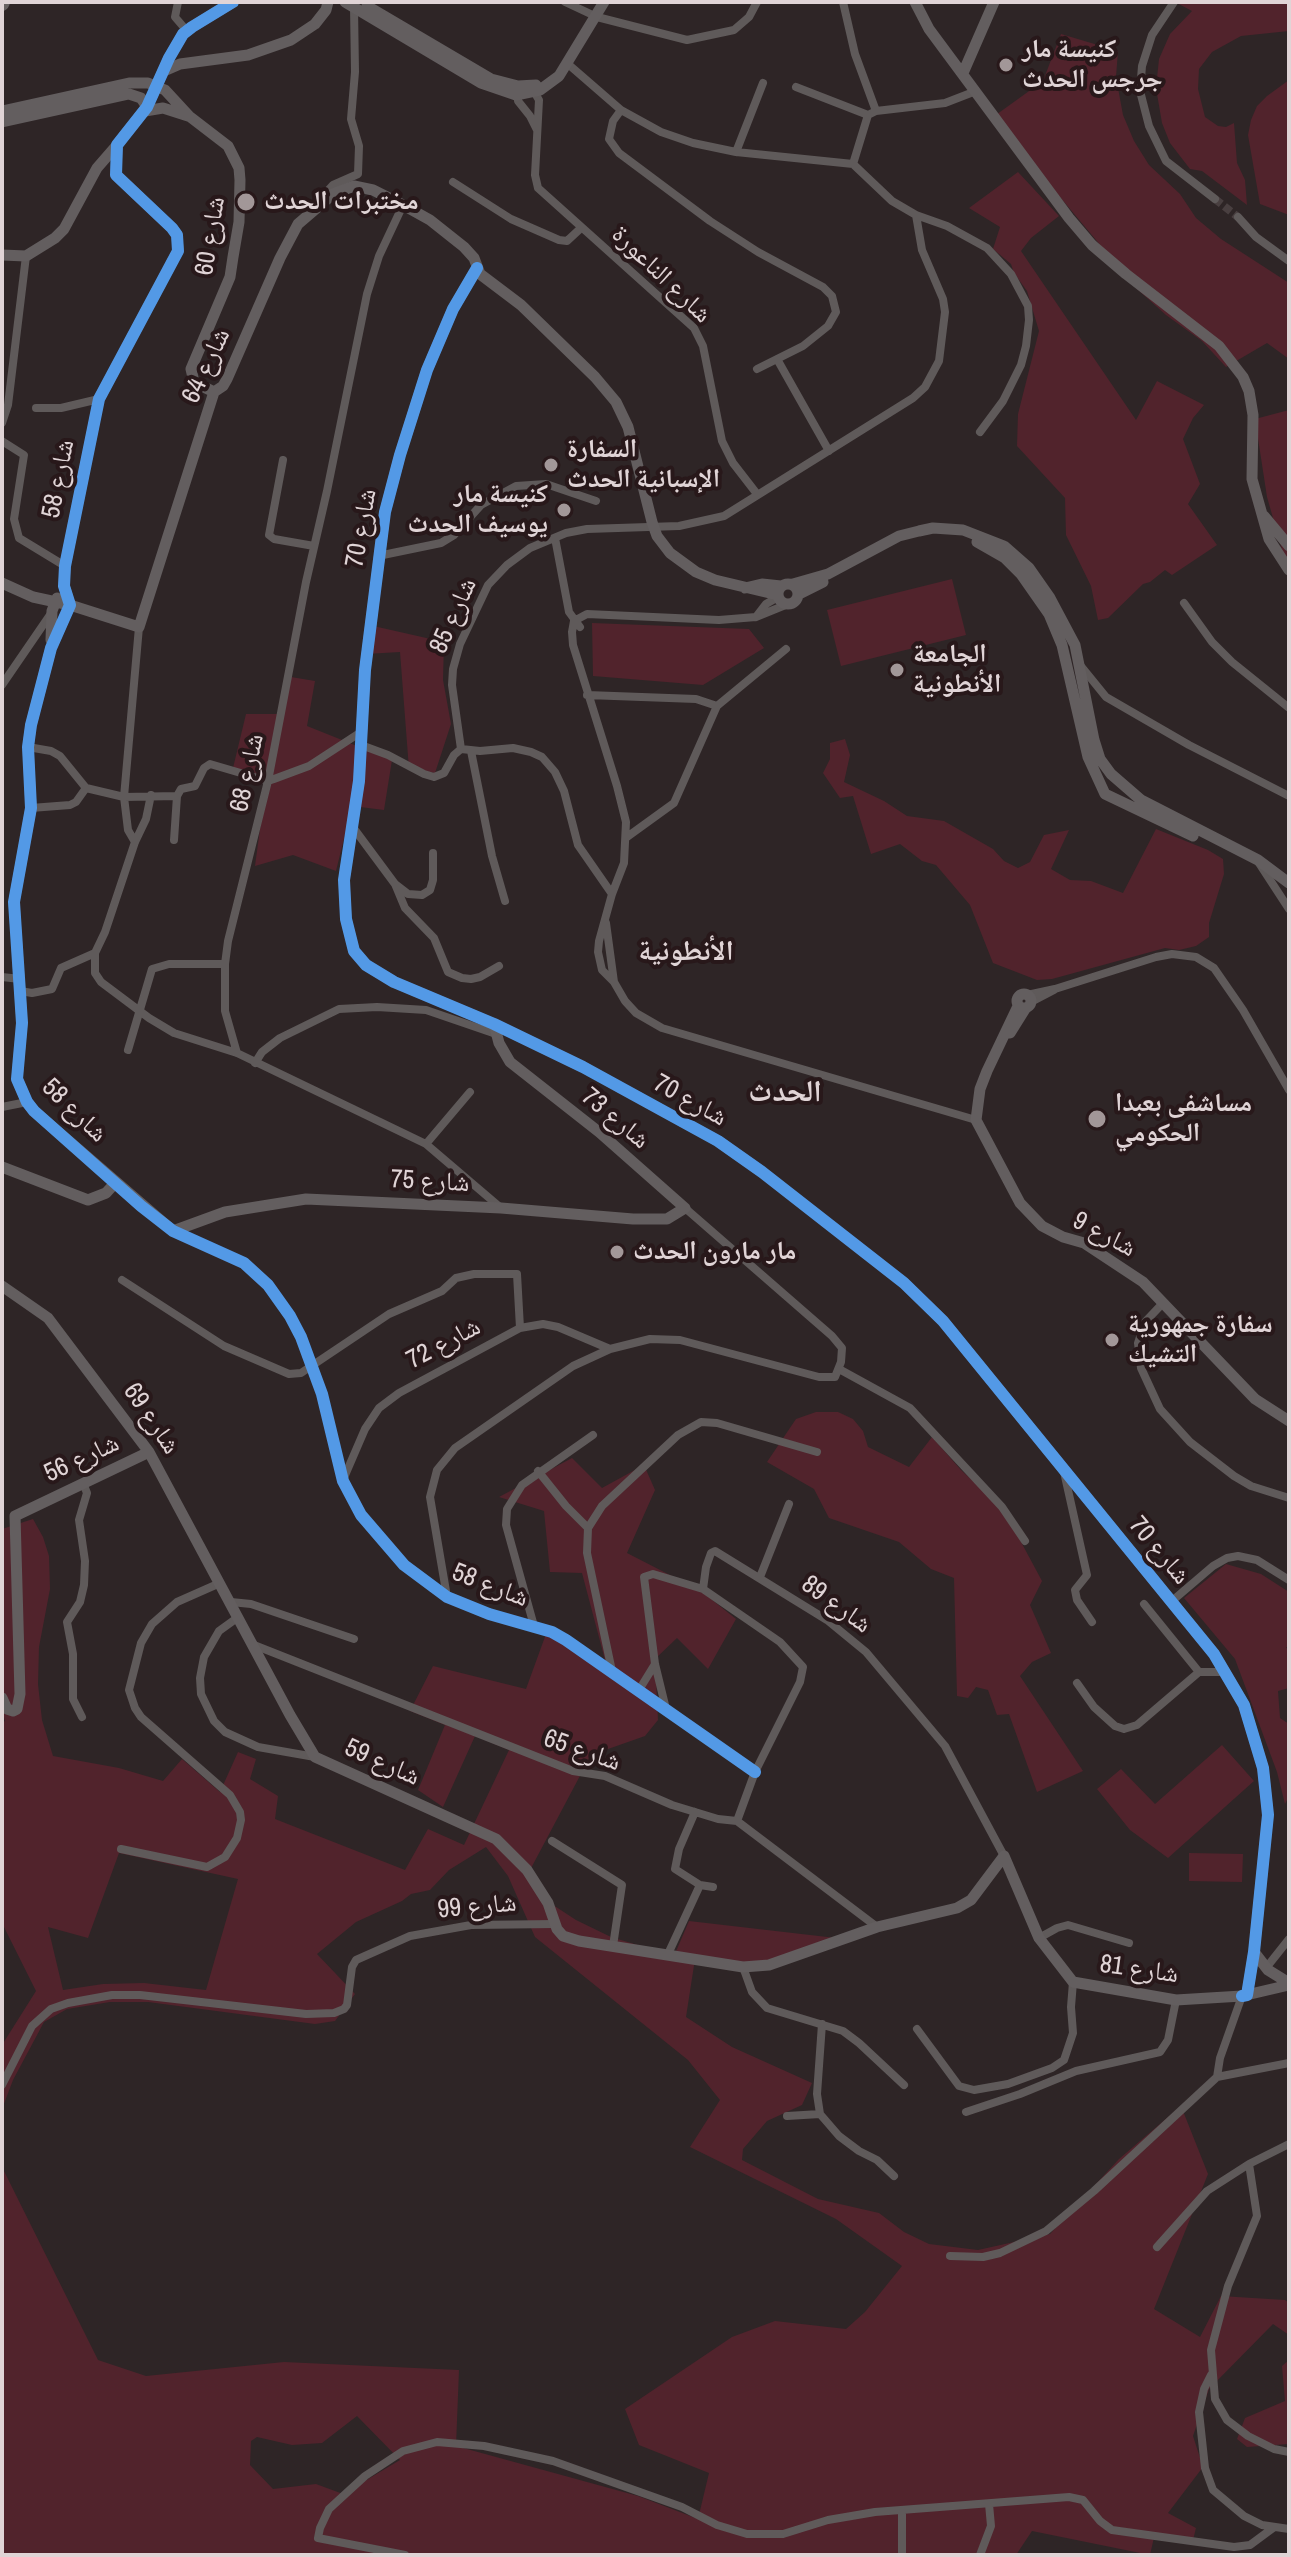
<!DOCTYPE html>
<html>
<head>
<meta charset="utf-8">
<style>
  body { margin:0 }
  #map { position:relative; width:1291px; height:2557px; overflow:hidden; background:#2e2526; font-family:"Archivo Narrow",sans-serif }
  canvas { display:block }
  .frame { position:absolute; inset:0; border:4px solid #e0d4d6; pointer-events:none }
</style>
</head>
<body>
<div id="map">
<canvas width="1291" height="2557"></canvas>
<div class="frame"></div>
</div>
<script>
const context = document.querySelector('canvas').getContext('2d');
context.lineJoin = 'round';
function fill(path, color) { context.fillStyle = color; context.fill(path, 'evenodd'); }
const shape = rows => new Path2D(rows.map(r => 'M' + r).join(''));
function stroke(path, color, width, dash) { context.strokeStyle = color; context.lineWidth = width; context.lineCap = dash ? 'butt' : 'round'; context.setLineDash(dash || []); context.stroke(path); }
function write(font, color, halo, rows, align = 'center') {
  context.font = font + ' "Archivo Narrow","Noto Naskh Arabic",sans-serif'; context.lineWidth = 8; context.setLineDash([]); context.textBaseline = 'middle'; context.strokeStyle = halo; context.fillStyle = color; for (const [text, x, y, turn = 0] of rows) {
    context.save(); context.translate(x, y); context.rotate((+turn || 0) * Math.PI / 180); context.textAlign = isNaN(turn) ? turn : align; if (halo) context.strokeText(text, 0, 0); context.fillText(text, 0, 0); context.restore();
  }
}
const green = shape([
  [1175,2,1289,2,1289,31,1241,36,1212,52,1199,69,1198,89,1205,117,1218,126,1226,127,1234,123,1237,163,1245,180,1247,205,1202,171,1190,169,1170,143,1162,123,1156,88,1159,59,1170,34,1192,11],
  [1061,34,1118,51,1116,77,1123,115,1134,141,1149,165,1180,194,1196,218,1221,239,1289,283,1289,359,1267,343,1226,367,1202,341,1166,315,1137,289,993,117,1043,81],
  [1289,80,1289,215,1260,204,1248,135,1251,120,1257,106,1267,96],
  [1018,172,1059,216,1031,238,1021,251,1136,420,1157,381,1204,405,1193,418,1183,439,1200,484,1188,504,1217,545,1172,575,1165,570,1150,582,1143,584,1108,618,1098,620,1091,586,1066,535,1065,498,1017,446,1018,414,1039,331,1027,291,1014,273,1011,264,993,249,1000,227,969,208],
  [1289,410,1289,574,1267,497,1255,419],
  [952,579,966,635,841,666,827,610],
  [592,623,749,629,764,648,703,685,593,676],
  [369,625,444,642,443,680,451,724,435,773,409,769,400,652,366,654],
  [291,677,315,681,307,726,392,760,384,810,352,806,336,871,293,855,255,866,267,777,233,768,246,714,278,714],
  [845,739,850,755,844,782,884,801,907,816,944,821,993,849,1004,861,1018,868,1030,862,1044,835,1069,830,1051,869,1070,880,1091,881,1123,893,1156,829,1208,850,1223,859,1224,874,1209,923,1209,937,1196,946,1179,950,1165,948,1052,979,1037,980,993,963,970,905,936,865,922,861,900,844,871,854,853,796,840,798,823,773,830,759,830,743],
  [816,1412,838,1412,853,1419,863,1431,868,1447,909,1467,932,1437,961,1470,991,1498,1013,1527,1042,1581,1030,1605,1051,1653,1032,1662,1020,1676,1083,1771,1037,1792,1009,1714,997,1715,988,1690,976,1687,968,1698,957,1696,954,1578,931,1569,899,1542,829,1518,814,1489,767,1462,796,1419],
  [572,1458,602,1488,644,1465,655,1490,627,1553,701,1591,736,1619,708,1669,677,1638,655,1659,658,1720,645,1736,591,1755,529,1872,544,1899,576,1920,611,1937,674,1956,689,1921,836,1938,746,1969,695,1959,686,2017,732,2047,812,2083,802,2105,767,2121,743,2149,742,2160,818,2199,879,2213,904,2232,929,2244,978,2250,1050,2234,1119,2159,1181,2106,1208,2174,1154,2309,1200,2337,1221,2296,1285,2300,1289,2303,1289,2335,1273,2324,1209,2389,1193,2436,1203,2467,1168,2513,1196,2528,1193,2540,1155,2533,1150,2555,1032,2531,1016,2555,2,2555,4,2529,2,2527,2,2167,98,2360,146,2376,284,2362,459,2370,456,2446,638,2496,698,2519,709,2473,639,2445,625,2409,732,2337,775,2321,846,2329,865,2312,902,2266,836,2219,690,2147,720,2100,688,2060,535,1937,508,1876,486,1847,449,1870,430,1890,411,1894,402,1901,356,1922,317,1954,355,1994,335,2021,315,2024,148,2002,110,2002,67,2009,44,2022,13,2080,2,2109,2,2045,36,1991,2,1923,2,1723,5,1721,2,1710,2,1529,33,1519,43,1537,49,1556,50,1589,39,1647,38,1684,42,1720,53,1756,119,1768,163,1781,182,1759,220,1792,238,1752,256,1759,250,1779,278,1796,275,1819,405,1870,428,1829,464,1845,509,1750,475,1736,443,1807,418,1790,445,1725,410,1711,433,1666,526,1689,546,1634,577,1650,605,1660,582,1573,550,1572,544,1511,499,1497],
  [119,1853,238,1879,206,1990,144,1983,103,1984,63,1990,48,1927,88,1938],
  [357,2416,400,2460,343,2494,316,2484,273,2489,250,2465,251,2441,257,2437,292,2445,322,2443],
  [1226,1564,1261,1574,1289,1592,1289,1647,1286,1647,1289,1652,1289,1688,1278,1691,1280,1718,1289,1724,1289,1796,1285,1804,1277,1772,1235,1659,1184,1598],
  [1222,1745,1254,1781,1168,1858,1130,1830,1097,1789,1121,1769,1155,1804],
  [1189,1853,1243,1854,1242,1882,1189,1881],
  [1289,2360,1289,2444,1247,2447,1237,2439,1245,2418,1285,2401,1282,2366]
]);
const streetTunnel = shape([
  [1215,199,1238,217]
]);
const street = shape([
  [178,2,175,17,187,31],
  [565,2,597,17,687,40,734,30,749,17,757,2],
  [843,2,855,54,876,111],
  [1174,2,1152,35,1142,66,1140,91,1149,126,1166,161,1215,199],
  [568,64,621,110,661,132,693,143,736,152,853,164],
  [796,87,868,115],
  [533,90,539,100,535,175,538,188,694,328,703,346,722,441,733,463,757,494],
  [518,92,518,101,530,116,537,130],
  [621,110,613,121,609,139,619,153,710,221,758,252,823,287,832,296,836,312,828,326,803,346,757,369],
  [736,152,763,83],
  [853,164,868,115,876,111,945,103,976,91],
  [453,182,511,219,559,240,567,241,581,228],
  [313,207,333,185,358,174,359,146,351,119,355,72,354,7],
  [916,215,947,226,987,248,1011,274,1028,306,1029,320,1026,346,1021,365,1003,401,980,432],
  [1238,217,1256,237,1289,261],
  [777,359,829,451],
  [36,408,61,408,99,399],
  [2,423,8,405,26,256],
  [2,441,24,455,14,519,19,538,65,566],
  [283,460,269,535,274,539,314,546],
  [555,538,569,612,580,627],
  [378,556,441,543,454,535,481,505,516,486,546,484,596,501],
  [1184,603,1212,642,1232,662,1289,708],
  [788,604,756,617,719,620,587,614,574,621,572,632,573,645,617,786,626,822,624,863,612,894,599,941,598,952,602,970,614,982,625,1001,636,1013,662,1028,976,1120],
  [756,617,766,604,778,597],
  [1080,665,1106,697,1189,745,1289,796],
  [2,685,52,612],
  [587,695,696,699,717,706],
  [361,745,388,755,424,774,434,777,444,773,454,755,461,749,452,685,453,669,460,644,488,585,507,565,530,548,566,533,587,529,679,526,724,516,913,398,925,387,939,361,945,312,943,299,922,250,916,215,892,201,853,164],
  [28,747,51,751,60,756,86,788,124,797,177,796,181,789,195,786,204,768,210,764,268,781,274,779,309,766,361,732],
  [461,749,480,751,513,748,531,752,542,757,555,772,564,791,578,845,612,894],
  [471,751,492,856,505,901],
  [151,795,146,819,135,842,105,932,95,953,95,973,101,982,149,1018,174,1033,237,1053,426,1144,501,1208],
  [31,808,70,805,76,802,86,788],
  [352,826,395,884,408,894,422,895,430,890,433,880,433,853],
  [627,837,674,803,717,706,786,649],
  [174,840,177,796],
  [135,842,128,830,124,797,139,627],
  [1259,863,1289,909],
  [395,884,405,908,434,938,448,972,462,978,471,979,480,977,499,966],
  [606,923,614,982],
  [2,977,20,979],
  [20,991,32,993,52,989,61,968,95,953],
  [1027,995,1055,989,1156,957,1172,954,1196,957,1214,968,1243,1010,1289,1090],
  [1031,1002,1054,990],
  [128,1050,152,969,169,964,225,964],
  [237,1053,225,1011,225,964,228,941,268,781,306,582,327,491,367,294,379,256,403,205],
  [255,1063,262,1052,280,1038,339,1009,377,1007,426,1010,496,1034],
  [2,1107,27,1102],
  [426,1144,470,1092],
  [174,1231,244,1263,268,1285,279,1300,301,1337,322,1394,343,1481,361,1515,404,1565,447,1597,489,1614,552,1632,566,1640,755,1772],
  [122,1280,224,1346,289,1374,301,1373,389,1314,442,1291,456,1278,474,1274,517,1274,520,1328],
  [1163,1303,1145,1322,1138,1343,1141,1368,1160,1409,1190,1442,1234,1476,1251,1486,1289,1498],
  [839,1369,910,1408,1002,1507,1025,1541],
  [538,1471,566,1506,588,1528],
  [1064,1472,1087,1575,1075,1590,1077,1600,1092,1622],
  [343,1480,365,1429,379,1408,399,1393,520,1328,543,1324,558,1327,610,1349],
  [760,1577,789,1504],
  [447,1597,430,1497,437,1470,455,1448,573,1366,610,1349,650,1339,680,1340,819,1377,835,1377,841,1362,842,1348,832,1336,685,1208],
  [1172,1601,1213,1566,1227,1558,1238,1556,1257,1560,1289,1580],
  [231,1602,251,1604,354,1639],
  [1144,1604,1199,1672,1225,1672],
  [237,1618,219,1631,204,1657,200,1678,201,1694,214,1721,225,1732,258,1747,315,1757],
  [534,1626,506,1525,507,1509,522,1485,593,1435],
  [254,1645,573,1771,605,1776,672,1805,718,1819,737,1821,877,1927],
  [612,1671,587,1553,588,1528,602,1506,678,1435,701,1422,717,1423,817,1452],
  [1077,1683,1094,1707,1115,1726,1124,1729,1137,1725,1199,1672],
  [639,1690,655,1664],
  [666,1709,655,1664,644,1577,653,1574,703,1589],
  [82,1717,73,1699,73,1654,67,1622,80,1602,84,1585,85,1561,79,1520,87,1493,83,1483],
  [695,1812,679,1849,675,1869,700,1885,713,1887],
  [737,1821,755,1772,800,1682,803,1667,780,1642,703,1589,706,1567,711,1553,715,1551,827,1620,866,1652,945,1746,1004,1856],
  [552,1841,622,1885,613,1946],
  [121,1849,207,1867,225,1857,237,1838,241,1820,240,1812,230,1795,141,1717,135,1708,129,1690,141,1643,152,1624,177,1602,220,1583],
  [1039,1938,1057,1928,1068,1925,1129,1943],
  [668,1954,700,1885],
  [743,1967,752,1992,767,2008,843,2031,859,2043,904,2085],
  [1266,1968,1289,1939],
  [822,2024,817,2094,820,2114,839,2136,859,2151,877,2160,894,2176],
  [917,2029,959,2086,974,2090,1008,2084,1052,2068,1064,2060,1073,2033,1071,2007,1073,1982],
  [1217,2077,1220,2058,1242,1996],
  [2,2085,32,2026,51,2009,68,2003,112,1995,140,1995,306,2014,334,2013,344,2009,347,2005,352,1967,356,1960,410,1936,471,1925,555,1924],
  [966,2112,1020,2094,1076,2071,1160,2052,1168,2040,1176,2000],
  [787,2116,820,2114],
  [1289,2144,1249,2164,1257,2216,1228,2286,1211,2350,1215,2399,1227,2420,1248,2436,1274,2449,1289,2452],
  [1157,2247,1207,2191,1249,2164],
  [950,2256,983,2257,1000,2253,1046,2231,1094,2191,1217,2077,1289,2063],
  [1211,2375,1204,2389,1199,2412,1205,2468,1213,2490,1244,2516,1262,2525,1289,2529],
  [902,2511,902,2555],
  [405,2555,318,2538,320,2528,329,2509,365,2476,403,2451,437,2442,484,2446,553,2461,682,2507,717,2525,747,2534,783,2534,828,2520,875,2512,1069,2497,1083,2500,1100,2521,1112,2530,1234,2547,1250,2545,1273,2528],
  [980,2555,991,2526,989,2504]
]);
const secondary = shape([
  [233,2,192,27,183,34,169,58,147,107,117,145,116,175,172,228,177,235,178,251,99,399,65,566,64,586,70,605,51,648,31,725,28,747,31,808,14,902,22,1023,17,1079,27,1102,34,1111,173,1231,225,1212,306,1199,501,1208,633,1219,667,1219,685,1208,599,1132,510,1062,499,1043,494,1024],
  [345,2,481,83,516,95,540,90,559,76,604,2],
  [915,2,929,29,1069,218,1092,245,1126,274,1219,346,1243,377,1249,391,1253,415,1252,479,1269,539,1289,570],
  [367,6,491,79,518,86,536,85],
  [164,71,180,64,248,55,291,40,315,24,326,10,328,2],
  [963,73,994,2],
  [2,111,129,83,148,83,165,90,189,116,228,146,239,168,240,180,239,222,233,257,230,277,191,369,194,382,214,392],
  [145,111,163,108,188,116],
  [2,122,129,94,141,98,147,107],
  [2,255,26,256,55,238,64,229,97,168,117,145],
  [477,268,453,309,427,370,400,455,385,512,365,670,359,781,344,880,346,919,354,951,366,965,394,982,494,1024,583,1067,718,1141,762,1172,904,1283,943,1321,1214,1654,1244,1705,1263,1768,1268,1815,1254,1952,1247,1995],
  [1264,516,1289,546],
  [977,542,1005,558,1021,574,1049,614,1062,645,1088,757,1105,794,1193,836],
  [2,583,33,597,70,605,139,627,214,392,223,386,227,379,280,258,298,224,333,194,354,186,373,190,403,205,430,220,464,247,474,258,480,274,521,305,595,377,616,402,628,427,652,522,657,536,670,553,696,572,715,580,778,595],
  '778 594a10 10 0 1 1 20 0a10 10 0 1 1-20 0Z',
  [793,584,828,574,899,536,919,531,933,528,963,530,1004,546,1029,568,1050,598,1075,645,1094,740,1100,759,1111,774,1141,800,1258,860,1289,883],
  [745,588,762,584,781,586],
  [799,594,823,582],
  [51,640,52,611,57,598],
  '1017 1001a7 7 0 1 1 14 0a7 7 0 1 1-14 0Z',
  [1018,1006,987,1071,980,1089,976,1120,1020,1203,1042,1226,1063,1237,1084,1243,1143,1282,1255,1399,1289,1421],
  [1010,1033,1025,1009],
  [2,1167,88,1200,106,1193,116,1182],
  [2,1286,48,1318,149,1452,290,1715,315,1757,496,1839,527,1870,548,1903,557,1929,563,1936,579,1941,743,1967,769,1965,877,1927,957,1908,971,1900,1004,1856,1039,1938,1073,1982,1176,2000,1242,1996,1289,1985],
  [2,1698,7,1709,13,1711,17,1709,20,1694,15,1516,149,1452],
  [1254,1952,1268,1970,1289,1983]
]);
const highway = shape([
  [2,4,3,2]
]);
const cycleway = shape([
  [233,2,192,27,183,34,169,58,147,107,117,145,116,175,172,228,177,235,178,251,99,399,65,566,64,586,70,605,51,648,31,725,28,747,31,808,14,902,22,1023,17,1079,27,1102,34,1111,141,1206,173,1231,244,1263,268,1285,290,1316,301,1337,322,1394,343,1481,361,1515,404,1565,447,1597,489,1614,552,1632,566,1640,755,1772],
  [477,268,453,309,427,370,400,455,385,512,365,670,359,781,344,880,346,919,354,951,366,965,394,982,494,1024,583,1067,718,1141,762,1172,904,1283,943,1321,1214,1654,1244,1705,1263,1768,1268,1815,1254,1952,1247,1995,1242,1996]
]);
const markers = [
  [1006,65,8,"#a29798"],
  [246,202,10,"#a29798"],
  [551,465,8,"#a29798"],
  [564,510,8,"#a29798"],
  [897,670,8,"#a29798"],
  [1097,1119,10,"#a29798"],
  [617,1252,8,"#a29798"],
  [1112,1340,8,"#a29798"]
];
const poiNames = [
  ["كنيسة مار",1022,50],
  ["جرجس الحدث",1022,80],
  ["مختبرات الحدث",264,202],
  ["السفارة",567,450],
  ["الإسبانية الحدث",567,480],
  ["كنيسة مار",548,495,"right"],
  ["يوسيف الحدث",548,525,"right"],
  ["الجامعة",913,655],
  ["الأنطونية",913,685],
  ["مساشفى بعبدا",1115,1104],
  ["الحكومي",1115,1134],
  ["مار مارون الحدث",633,1252],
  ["سفارة جمهورية",1128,1325],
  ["التشيك",1128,1355]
];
const streetNames = [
  ["شارع 60",211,236,-81],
  ["شارع الناعورة",661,275,44],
  ["شارع 64",207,366,-65],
  ["شارع 58",59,479,-79],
  ["شارع 70",362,528,-80],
  ["شارع 85",454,616,-66],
  ["شارع 68",248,773,-78],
  ["شارع 70",690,1101,29],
  ["شارع 58",74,1111,44],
  ["شارع 73",615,1119,40],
  ["شارع 75",430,1182,3],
  ["شارع 9",1104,1235,28],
  ["شارع 72",444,1344,-28],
  ["شارع 69",151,1419,56],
  ["شارع 56",82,1459,-25],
  ["شارع 70",1159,1551,50],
  ["شارع 58",490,1586,21],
  ["شارع 89",836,1605,36],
  ["شارع 65",582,1751,19],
  ["شارع 59",382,1763,24],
  ["شارع 99",477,1907,-5],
  ["شارع 81",1139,1970,8]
];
const neighbourhoodNames = [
  ["الأنطونية",686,952]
];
const quarterNames = [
  ["الحدث",785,1093]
];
fill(green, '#51232c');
stroke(streetTunnel, '#493f40', 8, [8, 4]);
stroke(street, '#5f5a5a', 8);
stroke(secondary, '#635e5f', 11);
stroke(highway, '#686262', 14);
stroke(cycleway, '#5399e6', 12);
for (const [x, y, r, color] of markers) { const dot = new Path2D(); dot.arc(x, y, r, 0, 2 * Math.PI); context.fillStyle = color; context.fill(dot); stroke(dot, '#28181a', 3); }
write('bold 26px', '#e0d4d6', '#28181a', poiNames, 'left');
write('26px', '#e0d4d6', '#28181a', streetNames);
write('bold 28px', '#e0d4d6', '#28181a', neighbourhoodNames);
write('bold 30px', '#e0d4d6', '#28181a', quarterNames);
</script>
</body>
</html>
